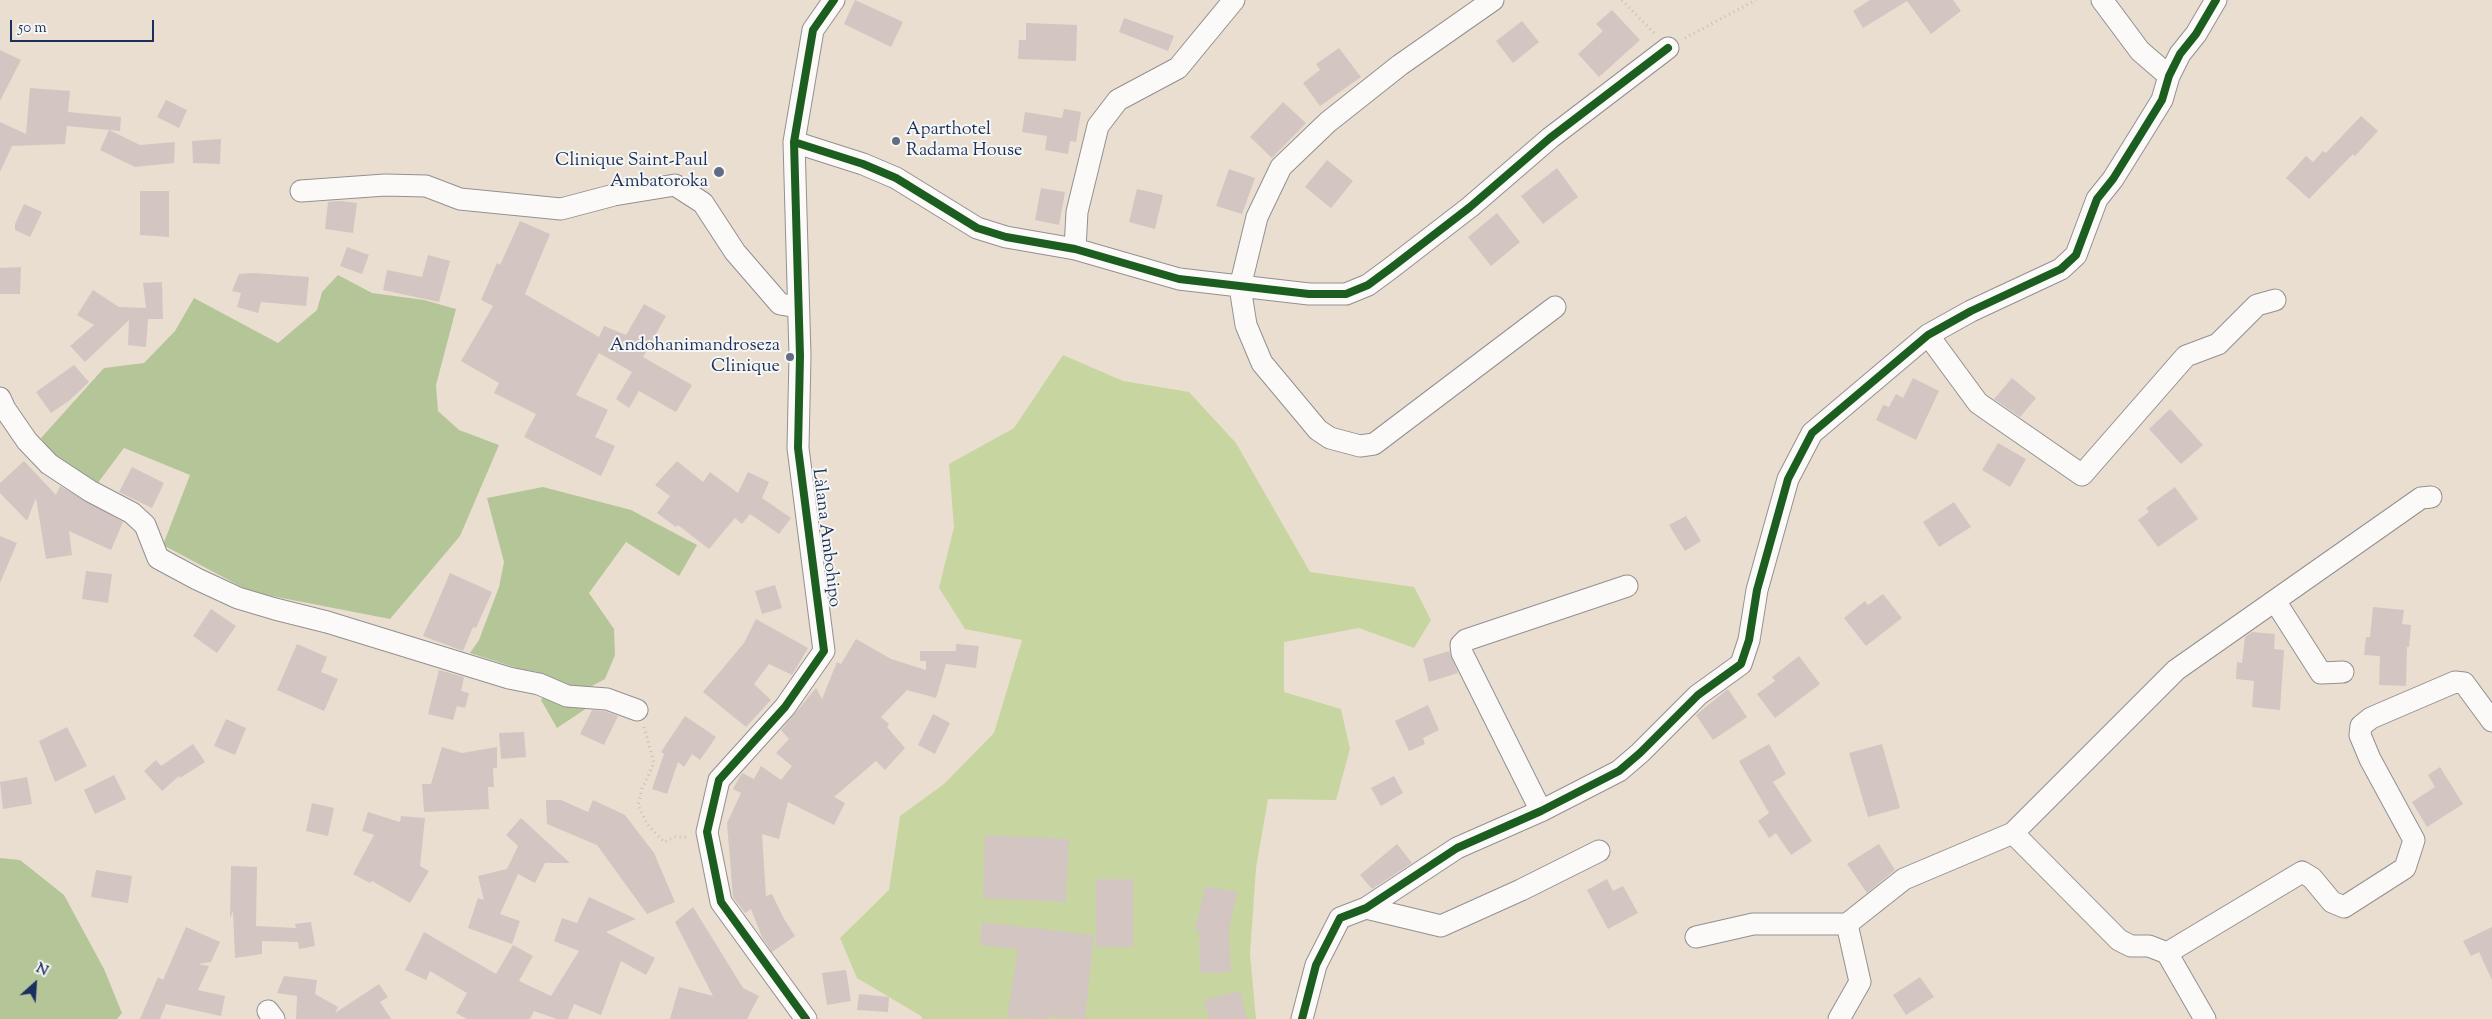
<!DOCTYPE html>
<html>
<head>
<meta charset="utf-8">
<style>
  body { margin:0 }
  #map { position:relative; width:2492px; height:1019px; overflow:hidden; background:#eaded0; font-family:"Sorts Mill Goudy",serif }
  canvas { display:block }
  .north { position:absolute; left:10px; top:959px; width:50px; height:50px; -webkit-text-stroke:4px #f6f6f2; paint-order:stroke; rotate:26deg; font-size:14px; font-weight:700; line-height:20px; text-align:center; color:#1b2f5e }
  .north::after { content:''; display:block; margin:auto; width:18px; height:22px; background:#1b2f5e; clip-path:polygon(50% 0,100% 100%,50% 72%,0 100%) }
  .scale { position:absolute; left:10px; top:20px; width:144px; height:22px; box-sizing:border-box; border:2px solid #1b2f5e; border-top:0; padding-left:6px; font-size:15px; line-height:18px; white-space:nowrap; color:#1b2f5e; -webkit-text-stroke:4px #f6f6f2; paint-order:stroke }
</style>
</head>
<body>
<div id="map">
<canvas width="2492" height="1019"></canvas>
<div class="north">N</div>
<div class="scale">50 m</div>
</div>
<script>
const context = document.querySelector('canvas').getContext('2d');
context.lineJoin = 'round';
function fill(path, color) { context.fillStyle = color; context.fill(path, 'evenodd'); }
const shape = rows => new Path2D(rows.map(r => 'M' + r).join(''));
function stroke(path, color, width, dash) { context.strokeStyle = color; context.lineWidth = width; context.lineCap = dash ? 'butt' : 'round'; context.setLineDash(dash || []); context.stroke(path); }
function write(font, color, halo, rows, align = 'center') {
  context.font = font + ' "Sorts Mill Goudy",serif'; context.lineWidth = 4; context.setLineDash([]); context.textBaseline = 'middle'; context.strokeStyle = halo; context.fillStyle = color; for (const [text, x, y, turn = 0] of rows) {
    context.save(); context.translate(x, y); context.rotate((+turn || 0) * Math.PI / 180); context.textAlign = isNaN(turn) ? turn : align; if (halo) context.strokeText(text, 0, 0); context.fillText(text, 0, 0); context.restore();
  }
}
const green = shape([
  [1063,355,1123,381,1189,392,1236,443,1310,572,1414,587,1431,620,1414,648,1359,628,1284,642,1284,692,1341,709,1350,749,1336,800,1268,799,1256,868,1250,954,1256,1019,922,1019,921,1016,857,978,840,938,889,890,900,816,944,784,994,733,1022,640,965,629,939,588,954,527,949,464,1014,428]
]);
const forest = shape([
  [338,275,372,293,424,300,456,309,436,385,438,411,459,430,499,445,460,536,390,619,251,592,163,545,190,475,124,448,97,484,55,459,41,438,104,368,144,363,175,331,194,298,278,343,317,310,322,292],
  [543,487,631,510,697,545,679,576,626,542,589,593,614,629,615,655,605,679,588,688,587,708,557,728,541,700,554,681,538,672,520,669,470,653,479,640,499,587,504,562,487,498],
  [0,858,20,860,64,895,104,969,122,1013,117,1019,0,1019]
]);
const building = shape([
  [855,0,903,22,891,47,844,24],
  [1870,0,1953,0,1961,11,1931,34,1907,1,1863,28,1853,11],
  [1612,10,1640,40,1599,77,1578,54,1603,31,1596,24],
  [1124,18,1174,36,1168,51,1119,32],
  [1522,21,1539,42,1513,63,1496,41],
  [1026,23,1077,25,1076,61,1018,59,1019,40,1026,40],
  [1339,48,1361,77,1320,106,1303,83,1320,70,1316,64],
  [0,50,21,60,0,101],
  [30,88,70,91,68,112,121,117,120,131,67,126,65,144,12,146,0,172,0,122,26,134],
  [166,100,187,110,179,128,157,117],
  [1283,102,1306,123,1272,158,1250,137],
  [1064,109,1081,112,1076,142,1070,141,1068,154,1045,150,1047,136,1022,132,1025,112,1062,118],
  [2361,116,2378,131,2355,156,2353,154,2309,199,2286,178,2306,156,2313,162,2323,151,2326,153],
  [109,130,140,145,175,142,174,163,135,167,100,150],
  [221,139,220,164,193,163,192,141],
  [1327,160,1353,181,1331,208,1305,187],
  [1557,168,1578,197,1543,224,1521,196],
  [1229,169,1255,178,1242,214,1216,206],
  [1041,188,1065,192,1059,225,1035,220],
  [1137,189,1163,195,1155,229,1129,222],
  [140,191,169,191,169,237,140,235],
  [340,201,357,203,353,233,325,229,328,202],
  [24,204,42,212,30,237,15,230,15,224],
  [1497,213,1520,242,1491,266,1468,237],
  [520,221,550,234,525,294,599,337,604,326,626,335,644,304,666,316,643,357,692,385,676,412,639,391,629,408,616,399,632,372,599,353,576,395,608,410,595,437,615,446,601,476,524,437,536,414,494,393,499,383,461,361,493,306,481,300,497,263,500,265],
  [347,247,369,255,362,274,340,266],
  [428,255,450,261,439,302,383,290,387,270,422,277],
  [21,267,20,294,0,294,0,268],
  [254,273,309,277,306,306,261,302,258,313,237,307,241,293,232,291,239,274],
  [162,282,163,319,148,319,146,347,128,345,129,320,85,362,70,346,94,325,77,315,93,290,119,307,146,308,143,283],
  [74,365,89,382,70,400,51,413,36,392],
  [1913,378,1939,391,1916,440,1876,420,1883,405,1889,407,1896,394,1903,398],
  [2012,378,2036,398,2020,417,1994,399],
  [2170,409,2203,445,2181,464,2149,429],
  [1998,443,2026,459,2010,487,1982,470],
  [24,461,56,495,60,486,123,522,111,550,69,531,72,555,46,559,36,498,27,521,0,493,0,483],
  [677,461,703,482,710,472,738,493,748,472,769,482,762,498,791,518,779,534,750,514,742,524,735,518,709,549,678,525,676,527,657,513,670,496,655,485],
  [132,467,164,483,152,508,119,492],
  [2175,487,2198,519,2158,547,2138,520,2149,512,2146,508],
  [1954,502,1971,527,1939,547,1923,522],
  [1686,516,1701,541,1685,551,1669,525],
  [0,536,17,543,0,583],
  [86,571,112,574,108,603,82,599],
  [450,573,492,592,476,628,473,627,463,651,423,636],
  [775,585,782,608,762,614,755,591],
  [1883,594,1902,618,1866,646,1844,618,1865,601,1868,605],
  [2373,607,2404,610,2402,624,2411,625,2409,647,2407,647,2406,686,2379,685,2380,656,2364,655,2366,637,2370,637],
  [211,609,236,626,217,653,193,636],
  [756,619,808,648,792,675,769,664,754,684,771,700,746,727,703,692,744,643],
  [2252,632,2275,634,2274,649,2284,650,2280,710,2252,707,2254,681,2236,679,2237,662,2242,663,2245,637],
  [856,639,891,659,926,670,926,661,920,661,920,651,956,651,956,644,979,646,976,668,946,664,936,698,907,690,881,717,889,724,887,727,905,748,885,770,876,761,834,797,845,803,834,825,788,802,779,839,762,834,766,896,772,894,783,917,795,936,772,952,762,937,751,909,745,913,733,897,727,823,741,793,733,789,742,773,754,779,761,766,781,780,792,766,776,753,789,739,781,730,816,688,822,699,837,662,841,664],
  [297,644,327,657,321,672,338,679,324,711,277,690],
  [1449,651,1458,673,1429,682,1423,659],
  [1799,656,1820,684,1775,718,1757,694,1775,681,1772,677],
  [439,670,464,677,461,691,469,693,465,708,457,706,453,720,428,714],
  [1728,689,1747,717,1713,740,1696,715],
  [1428,705,1439,730,1423,738,1425,744,1409,751,1395,721],
  [592,710,604,711,618,716,604,745,580,734],
  [933,714,950,723,935,754,918,745],
  [685,716,716,737,700,760,692,754,684,767,678,762,667,794,652,789,664,754,661,752],
  [226,719,246,728,235,755,214,746],
  [67,727,87,766,55,782,39,741],
  [524,732,526,757,501,759,499,733],
  [193,744,205,762,180,778,179,776,162,791,144,771,156,760,161,766],
  [1769,744,1786,774,1773,782,1812,841,1791,855,1776,833,1769,838,1758,821,1769,813,1739,761],
  [1882,744,1900,808,1868,817,1849,753],
  [442,747,462,753,497,747,497,768,493,768,494,787,488,787,489,809,424,812,422,784,431,784],
  [2440,767,2463,804,2427,827,2412,802,2435,787,2428,775],
  [114,775,126,799,95,814,84,790],
  [1394,776,1403,793,1381,806,1371,788],
  [27,777,32,804,3,809,0,782],
  [546,800,561,800,588,812,593,800,625,815,654,853,675,902,647,914,597,845,547,824],
  [312,803,334,808,328,836,306,831],
  [368,812,400,822,401,816,425,818,420,866,429,871,410,903,372,881,370,883,353,874,374,835,362,831],
  [521,818,570,863,545,863,535,883,518,874,500,914,520,921,512,944,468,928,478,898,484,900,478,876,507,869,518,846,506,835],
  [985,835,1069,839,1066,902,983,898],
  [1397,844,1412,863,1372,889,1360,875],
  [1879,844,1895,870,1867,893,1847,864],
  [231,866,257,867,256,926,296,928,295,924,311,922,315,946,299,949,298,942,262,941,262,954,235,958,233,911,230,918],
  [96,870,132,876,128,903,91,897],
  [1096,879,1133,879,1133,947,1096,947],
  [1607,879,1613,891,1623,886,1638,913,1608,929,1587,890],
  [1205,886,1237,892,1229,930,1231,972,1200,973,1199,931,1195,930],
  [589,897,636,919,606,932,655,958,646,975,621,961,601,1015,574,1004,568,1019,557,1019,534,1011,530,1019,467,1019,456,1013,467,993,430,971,426,980,405,970,424,932,496,974,513,945,533,956,519,981,551,996,579,951,554,941,562,918,577,923],
  [693,907,743,988,759,996,747,1019,670,1019,679,987,713,996,675,922],
  [982,922,1094,935,1085,1019,1047,1016,1047,1019,1007,1017,1018,949,980,945],
  [186,927,220,942,211,962,198,964,209,966,198,990,225,996,221,1016,166,1004,160,1019,140,1019,158,977,163,980],
  [2492,927,2492,980,2479,952,2471,956,2463,941],
  [846,970,851,1001,827,1005,822,973],
  [284,976,317,980,315,994,338,1007,335,1013,379,984,388,997,380,1002,391,1019,296,1019,297,996,277,993],
  [1920,977,1934,997,1906,1015,1893,995],
  [1240,991,1247,1019,1209,1019,1204,1000],
  [859,994,889,997,888,1012,857,1010]
]);
const path = shape([
  [1622,0,1655,34],
  [1685,38,1756,0],
  [644,727,654,763,642,789,638,805,647,824,664,842,675,837,689,837]
]);
const minor = shape([
  [1493,0,1400,65,1328,122,1281,167,1257,217,1240,287,1246,325,1262,363,1318,430,1330,438,1360,446,1374,444,1555,307],
  [2102,0,2140,51,2169,76],
  [794,142,863,164,896,178,977,228,1006,237,1075,249,1179,279,1309,294,1346,294,1368,285,1391,268,1470,207,1550,138,1668,48],
  [301,191,385,185,426,186,460,199,561,209,614,195,675,185,703,203,735,252,780,304,798,307],
  [1075,249,1077,212,1098,126,1118,100,1178,68,1234,0],
  [1928,335,1978,403,2082,475,2186,356,2218,344,2257,305,2275,300],
  [0,398,5,409,27,441,49,464,90,491,132,513,145,525,158,558,197,579,238,598,275,609,327,622,509,678,539,684,567,696,607,699,637,710],
  [2275,601,2321,673,2343,672],
  [1541,811,1462,653,1461,645,1466,640,1627,586],
  [2013,833,2119,940,2131,946,2149,946,2167,953],
  [1366,908,1441,926,1521,890,1599,851],
  [1696,937,1753,924,1847,924,1904,879,2013,833,2176,670,2421,498,2431,497],
  [268,1011,274,1019],
  [806,1019,721,902,707,832,719,780,785,707,824,651,798,448,800,356,794,142,813,30,834,0],
  [1302,1019,1316,965,1340,918,1366,908,1457,848,1541,811,1619,771,1640,753,1698,695,1741,664,1749,640,1757,590,1788,479,1812,433,1928,335,1971,311,2061,269,2076,255,2097,199,2113,179,2141,134,2162,100,2169,76,2180,54,2196,34,2216,0],
  [1839,1019,1860,982,1847,924],
  [2205,1019,2167,953,2302,872,2312,878,2332,902,2344,907,2405,868,2414,840,2370,759,2360,735,2361,726,2371,718,2455,682,2464,683,2492,721]
]);
const cycleway = shape([
  [794,142,863,164,896,178,977,228,1006,237,1075,249,1179,279,1309,294,1346,294,1368,285,1391,268,1470,207,1550,138,1668,48],
  [806,1019,721,902,707,832,719,780,785,707,824,651,798,448,800,356,794,142,813,30,834,0],
  [1302,1019,1316,965,1340,918,1366,908,1457,848,1541,811,1619,771,1640,753,1698,695,1741,664,1749,640,1757,590,1788,479,1812,433,1928,335,1971,311,2061,269,2076,255,2097,199,2113,179,2141,134,2162,100,2169,76,2180,54,2196,34,2216,0]
]);
const markers = [
  [896,141,5,"#636c86"],
  [719,172,6,"#636c86"],
  [790,357,5,"#636c86"]
];
const poiNames = [
  ["Aparthotel",906,131,"left"],
  ["Radama House",906,152,"left"],
  ["Clinique Saint-Paul",708,162],
  ["Ambatoroka",708,183],
  ["Andohanimandroseza",780,347],
  ["Clinique",780,368]
];
const streetNames = [
  ["Làlana Ambohipo",825,538,83]
];
fill(green, '#c7d6a0');
fill(forest, '#b4c697');
fill(building, '#d3c5c2');
stroke(minor, '#939091', 23);
stroke(path, '#c0bfc2', 3, [1, 4]);
stroke(minor, '#fcfaf8', 21);
stroke(cycleway, '#1b5e20', 8);
for (const [x, y, r, color] of markers) { const dot = new Path2D(); dot.arc(x, y, r, 0, 2 * Math.PI); context.fillStyle = color; context.fill(dot); stroke(dot, '#f6f6f2', 2); }
write('18px', '#1b2f5e', '#f6f6f2', poiNames, 'right');
write('18px', '#1b2f5e', '#f6f6f2', streetNames);
</script>
</body>
</html>
